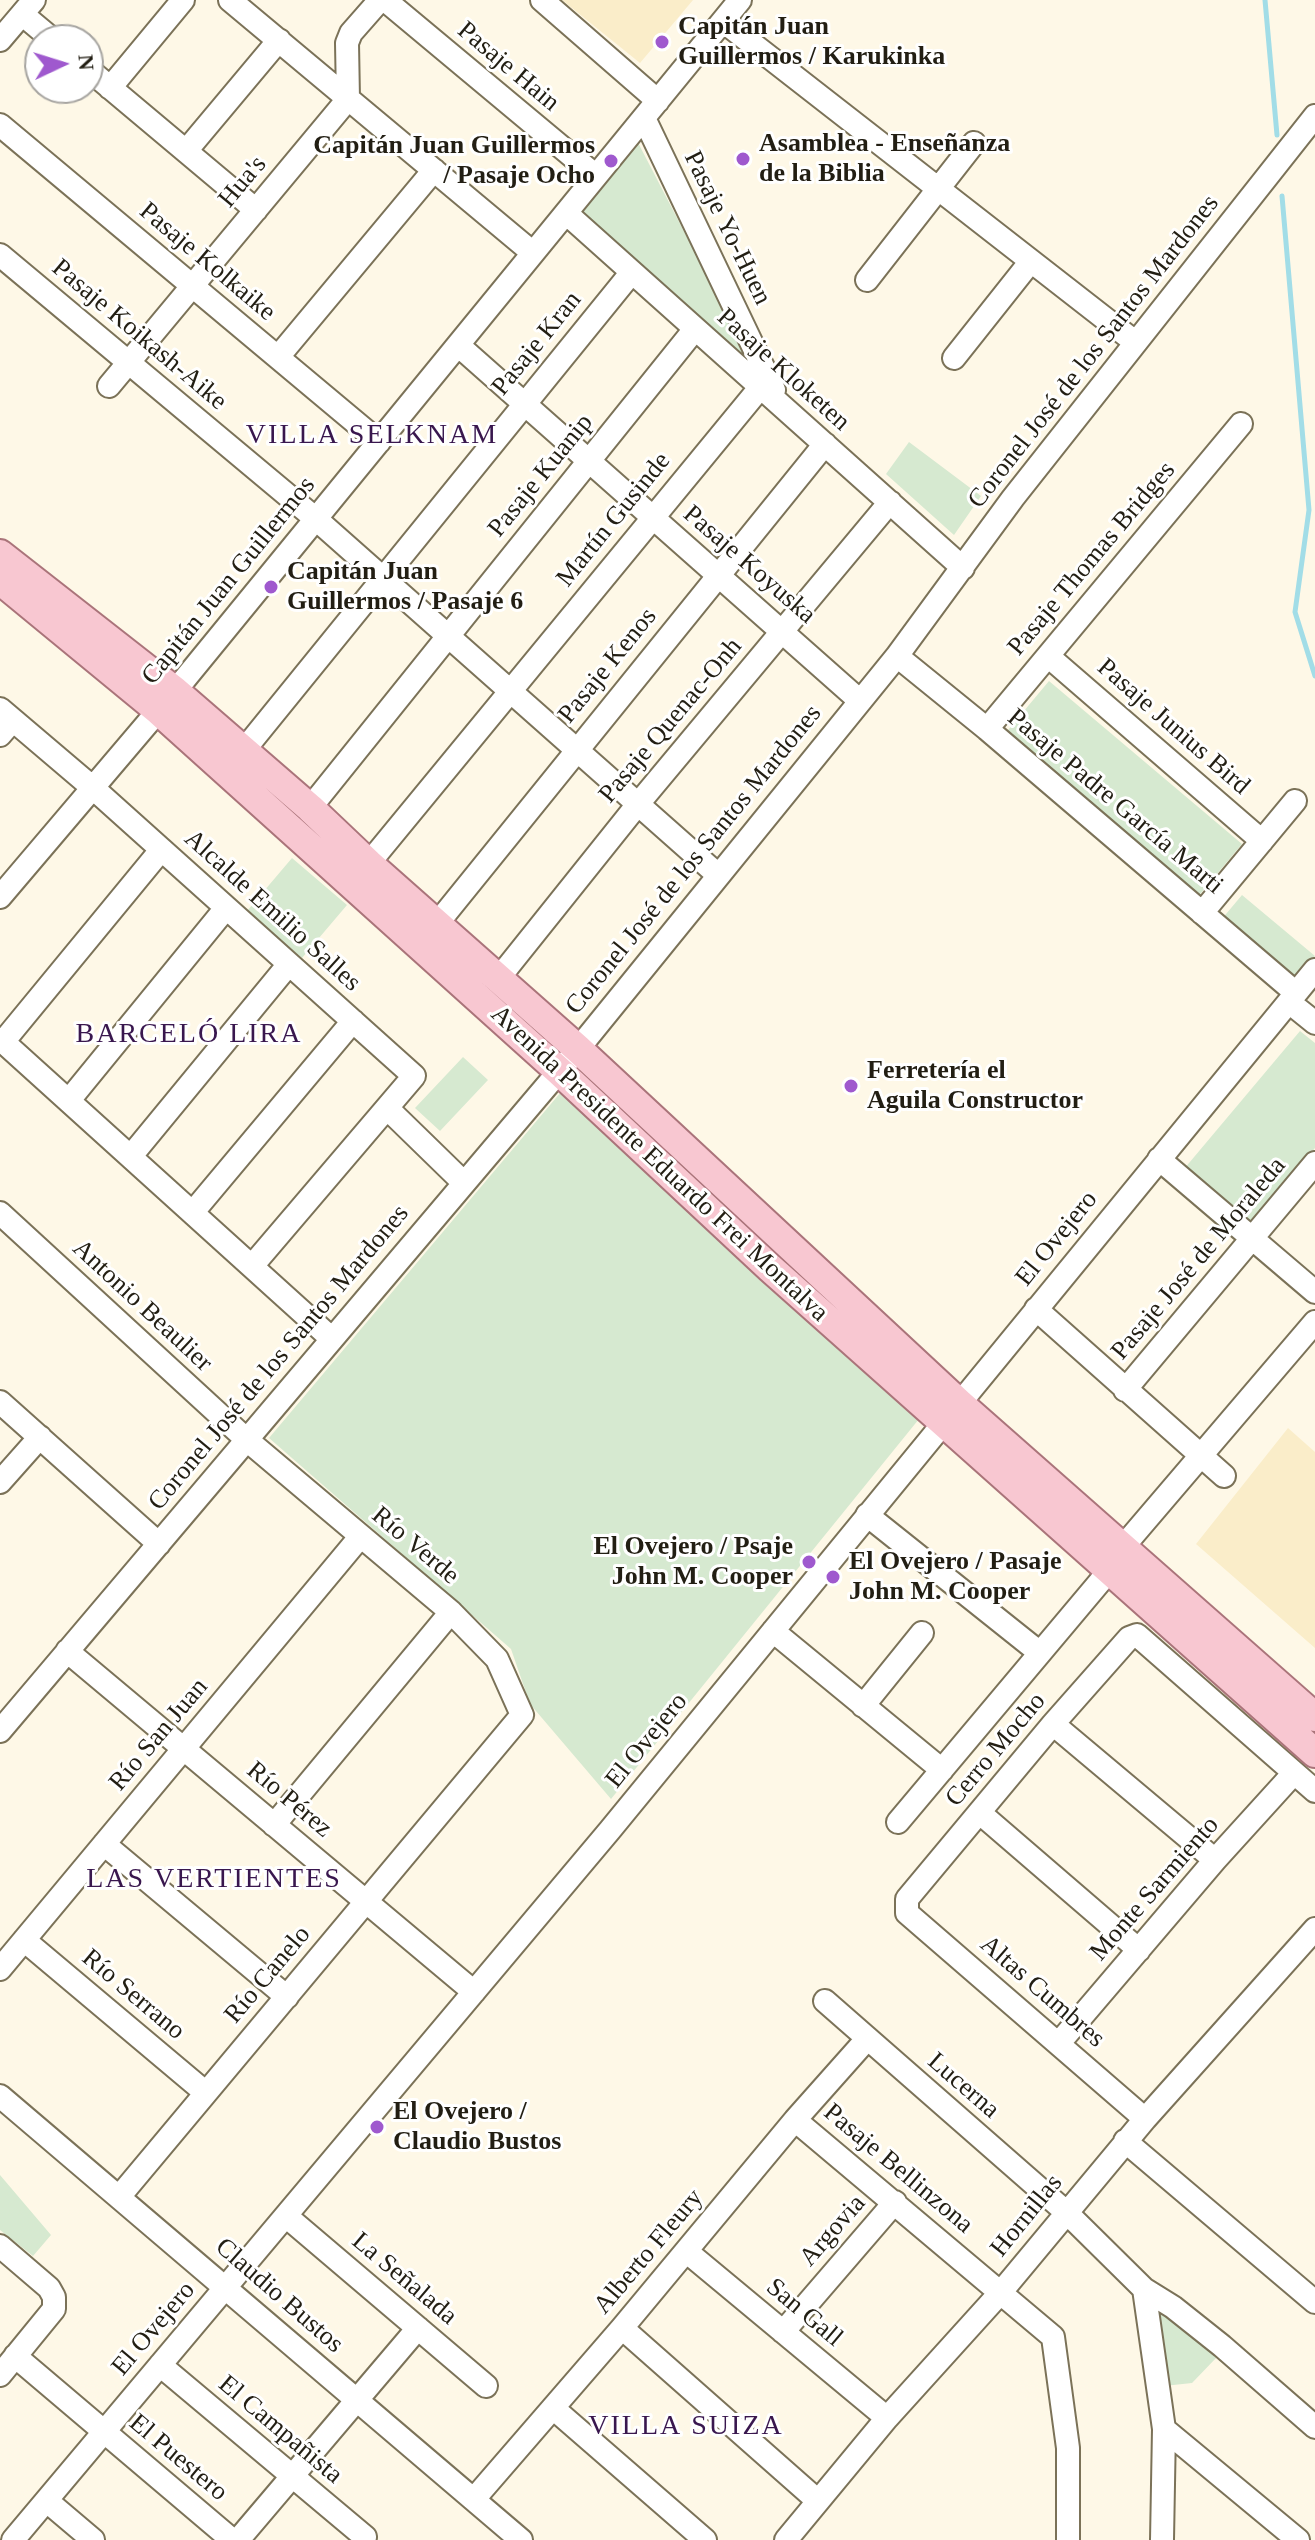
<!DOCTYPE html>
<html>
<head>
<meta charset="utf-8">
<style>
  body { margin:0 }
  #map { position:relative; width:1315px; height:2540px; overflow:hidden; background:#fef8e7; font-family:Georgia,serif }
  canvas { display:block }
  .north { position:absolute; left:24px; top:24px; width:80px; height:80px; box-sizing:border-box; background:#fff; border:2px solid #a7a5a1; border-radius:50%; rotate:86deg; font-size:22px; font-weight:700; line-height:32px; text-align:center; color:#221e13 }
  .north::after { content:''; display:block; margin:auto; width:28px; height:36px; background:#9f59ce; clip-path:polygon(50% 0,100% 100%,50% 72%,0 100%) }
</style>
</head>
<body>
<div id="map">
<canvas width="1315" height="2540"></canvas>
<div class="north">N</div>
</div>
<script>
const context = document.querySelector('canvas').getContext('2d');
context.lineJoin = 'round';
function fill(path, color) { context.fillStyle = color; context.fill(path, 'evenodd'); }
const shape = rows => new Path2D(rows.map(r => 'M' + r).join(''));
function stroke(path, color, width, dash) { context.strokeStyle = color; context.lineWidth = width; context.lineCap = dash ? 'butt' : 'round'; context.setLineDash(dash || []); context.stroke(path); }
function write(font, color, halo, rows, align = 'center') {
  context.font = font + ' Georgia,serif'; context.lineWidth = 6; context.setLineDash([]); context.textBaseline = 'middle'; context.strokeStyle = halo; context.fillStyle = color; for (const [text, x, y, turn = 0] of rows) {
    context.save(); context.translate(x, y); context.rotate((+turn || 0) * Math.PI / 180); context.textAlign = isNaN(turn) ? turn : align; if (halo) context.strokeText(text, 0, 0); context.fillText(text, 0, 0); context.restore();
  }
}
const built = shape([
  [562,0,693,0,640,63],
  [1288,1428,1315,1452,1315,1648,1196,1544]
]);
const green = shape([
  [633,133,759,376,567,208],
  [909,442,981,496,954,535,886,474],
  [1049,681,1242,844,1196,899,1003,736],
  [292,858,347,905,302,958,247,911],
  [1242,895,1315,956,1295,982,1221,920],
  [1300,1031,1315,1043,1315,1148,1251,1225,1184,1169],
  [463,1057,488,1080,440,1131,415,1108],
  [561,1092,919,1419,611,1799,530,1704,511,1649,269,1438],
  [0,2175,51,2235,33,2256,0,2230],
  [1162,2307,1217,2357,1192,2383,1164,2386,1154,2313]
]);
const stream = shape([
  [1265,0,1277,135],
  [1282,196,1309,510,1295,612,1315,676]
]);
const minor = shape([
  [230,0,533,253],
  [385,0,596,176],
  [542,0,658,101],
  [22,14,53,40],
  [723,21,1135,342],
  [0,40,34,0],
  [88,69,256,210],
  [110,88,183,0],
  [644,118,774,390],
  [0,125,379,442],
  [186,151,279,40],
  [566,213,963,568],
  [0,255,316,519,718,875],
  [867,280,974,143],
  [458,345,859,700],
  [278,357,434,170],
  [954,358,1031,261],
  [109,386,348,99,347,43,351,33,380,0],
  [897,656,987,729,1296,993],
  [1048,656,1262,841],
  [0,709,93,788,414,1076,252,1266],
  [987,729,1241,424],
  [0,735,13,720],
  [244,750,632,272],
  [310,808,695,329],
  [360,874,768,378],
  [0,897,175,691,740,0],
  [1202,913,1295,801],
  [436,925,825,444],
  [498,979,638,804,890,502],
  [1289,1002,1315,1023],
  [0,1039,332,1339],
  [3,1042,161,850],
  [70,1099,226,908],
  [387,1108,464,1183],
  [131,1156,289,964],
  [1159,1159,1315,1292],
  [193,1212,353,1021],
  [0,1213,247,1440,451,1612,497,1659,522,1715,119,2197],
  [1036,1309,1224,1476],
  [1125,1390,1315,1163],
  [0,1402,159,1544],
  [0,1482,40,1437],
  [867,1515,1040,1653],
  [1122,1548,1315,1322],
  [773,1631,942,1770],
  [67,1651,474,1992],
  [863,1706,922,1633],
  [1053,1724,1215,1860],
  [0,1731,578,1049,897,656,1013,498,1315,116],
  [980,1813,1139,1950],
  [898,1822,1109,1571],
  [274,1825,451,1612],
  [104,1844,287,1997],
  [24,1940,206,2093],
  [0,1969,360,1537],
  [825,2001,1066,2212,1144,2289,1164,2429,1162,2540],
  [1059,2043,1215,1860,1294,1773],
  [0,2096,521,2540],
  [1145,2119,907,1913,907,1899,1053,1724,1129,1638,1137,1635,1315,1791],
  [795,2120,1053,2337,1068,2448,1068,2540],
  [1125,2141,1315,2302],
  [286,2216,486,2386],
  [0,2246,49,2288,54,2297,54,2309,0,2375],
  [686,2251,887,2418],
  [1144,2289,1173,2307,1222,2346,1315,2427],
  [622,2328,818,2501],
  [783,2332,895,2202],
  [15,2356,232,2540],
  [160,2365,365,2537],
  [553,2408,705,2540],
  [1164,2429,1298,2540],
  [474,2499,622,2328,795,2120,867,2039],
  [47,2501,93,2540],
  [13,2540,610,1830,1315,970],
  [238,2540,418,2328],
  [786,2540,887,2418,1001,2292,1145,2119,1315,1929]
]);
const major = shape([
  [0,554,175,691,310,808,369,864,578,1049,960,1404,1315,1717],
  [0,580,159,711,559,1071,770,1268,1315,1753]
]);
const markers = [
  [662,42,8,"#9f59ce"],
  [743,159,8,"#9f59ce"],
  [611,161,8,"#9f59ce"],
  [271,587,8,"#9f59ce"],
  [851,1086,8,"#9f59ce"],
  [809,1562,8,"#9f59ce"],
  [833,1577,8,"#9f59ce"],
  [377,2127,8,"#9f59ce"]
];
const poiNames = [
  ["Capitán Juan",678,27],
  ["Guillermos / Karukinka",678,57],
  ["Asamblea - Enseñanza",759,144],
  ["de la Biblia",759,174],
  ["Capitán Juan Guillermos",595,146,"right"],
  ["/ Pasaje Ocho",595,176,"right"],
  ["Capitán Juan",287,572],
  ["Guillermos / Pasaje 6",287,602],
  ["Ferretería el",867,1071],
  ["Aguila Constructor",867,1101],
  ["El Ovejero / Psaje",793,1547,"right"],
  ["John M. Cooper",793,1577,"right"],
  ["El Ovejero / Pasaje",849,1562],
  ["John M. Cooper",849,1592],
  ["El Ovejero /",393,2112],
  ["Claudio Bustos",393,2142]
];
const streetNames = [
  ["Pasaje Hain",508,67,40],
  ["Hua's",243,182,-50],
  ["Pasaje Yo-Huen",727,228,64],
  ["Pasaje Kolkaike",207,262,40],
  ["Pasaje Koikash-Aike",139,335,40],
  ["Pasaje Kran",537,344,-51],
  ["Coronel José de los Santos Mardones",1094,352,-52],
  ["Pasaje Kloketen",783,370,42],
  ["Pasaje Kuanip",541,476,-51],
  ["Martín Gusinde",614,520,-51],
  ["Pasaje Thomas Bridges",1092,559,-50],
  ["Pasaje Koyuska",749,565,41],
  ["Capitán Juan Guillermos",229,581,-51],
  ["Pasaje Kenos",608,666,-51],
  ["Pasaje Quenac-Onh",671,721,-50],
  ["Pasaje Junius Bird",1173,727,41],
  ["Pasaje Padre García Marti",1115,802,40],
  ["Coronel José de los Santos Mardones",694,860,-51],
  ["Alcalde Emilio Salles",272,911,42],
  ["Avenida Presidente Eduardo Frei Montalva",659,1164,43],
  ["El Ovejero",1057,1239,-51],
  ["Pasaje José de Moraleda",1199,1259,-50],
  ["Antonio Beaulier",142,1306,43],
  ["Coronel José de los Santos Mardones",279,1358,-50],
  ["Río Verde",415,1546,40],
  ["Río San Juan",159,1735,-50],
  ["El Ovejero",647,1741,-51],
  ["Cerro Mocho",996,1750,-50],
  ["Río Pérez",289,1800,40],
  ["Monte Sarmiento",1155,1889,-49],
  ["Río Canelo",268,1975,-50],
  ["Altas Cumbres",1042,1992,41],
  ["Río Serrano",133,1995,40],
  ["Lucerna",963,2086,41],
  ["Pasaje Bellinzona",898,2169,40],
  ["Hornillas",1027,2216,-51],
  ["Argovia",833,2231,-49],
  ["Alberto Fleury",649,2252,-50],
  ["La Señalada",404,2279,40],
  ["Claudio Bustos",279,2296,41],
  ["San Gall",804,2313,40],
  ["El Ovejero",154,2329,-50],
  ["El Campañista",280,2430,40],
  ["El Puestero",178,2458,40]
];
const neighbourhoodNames = [
  ["VILLA SELKNAM",372,436],
  ["BARCELÓ LIRA",189,1035],
  ["LAS VERTIENTES",214,1880],
  ["VILLA SUIZA",686,2427]
];
fill(built, '#faedc9');
fill(green, '#d6e9d0');
stroke(stream, '#a2dde7', 5);
stroke(minor, '#7b7258', 26);
stroke(major, '#aa747a', 32);
stroke(minor, '#fff', 22);
stroke(major, '#f8c7d1', 28);
for (const [x, y, r, color] of markers) { const dot = new Path2D(); dot.arc(x, y, r, 0, 2 * Math.PI); context.fillStyle = color; context.fill(dot); stroke(dot, '#fff', 3); }
write('bold 26px', '#221e13', '#fff', poiNames, 'left');
write('26px', '#221e13', '#fff', streetNames);
context.letterSpacing = '2px';
write('28px', '#39174e', '#fff', neighbourhoodNames);
context.letterSpacing = '0px';
</script>
</body>
</html>
